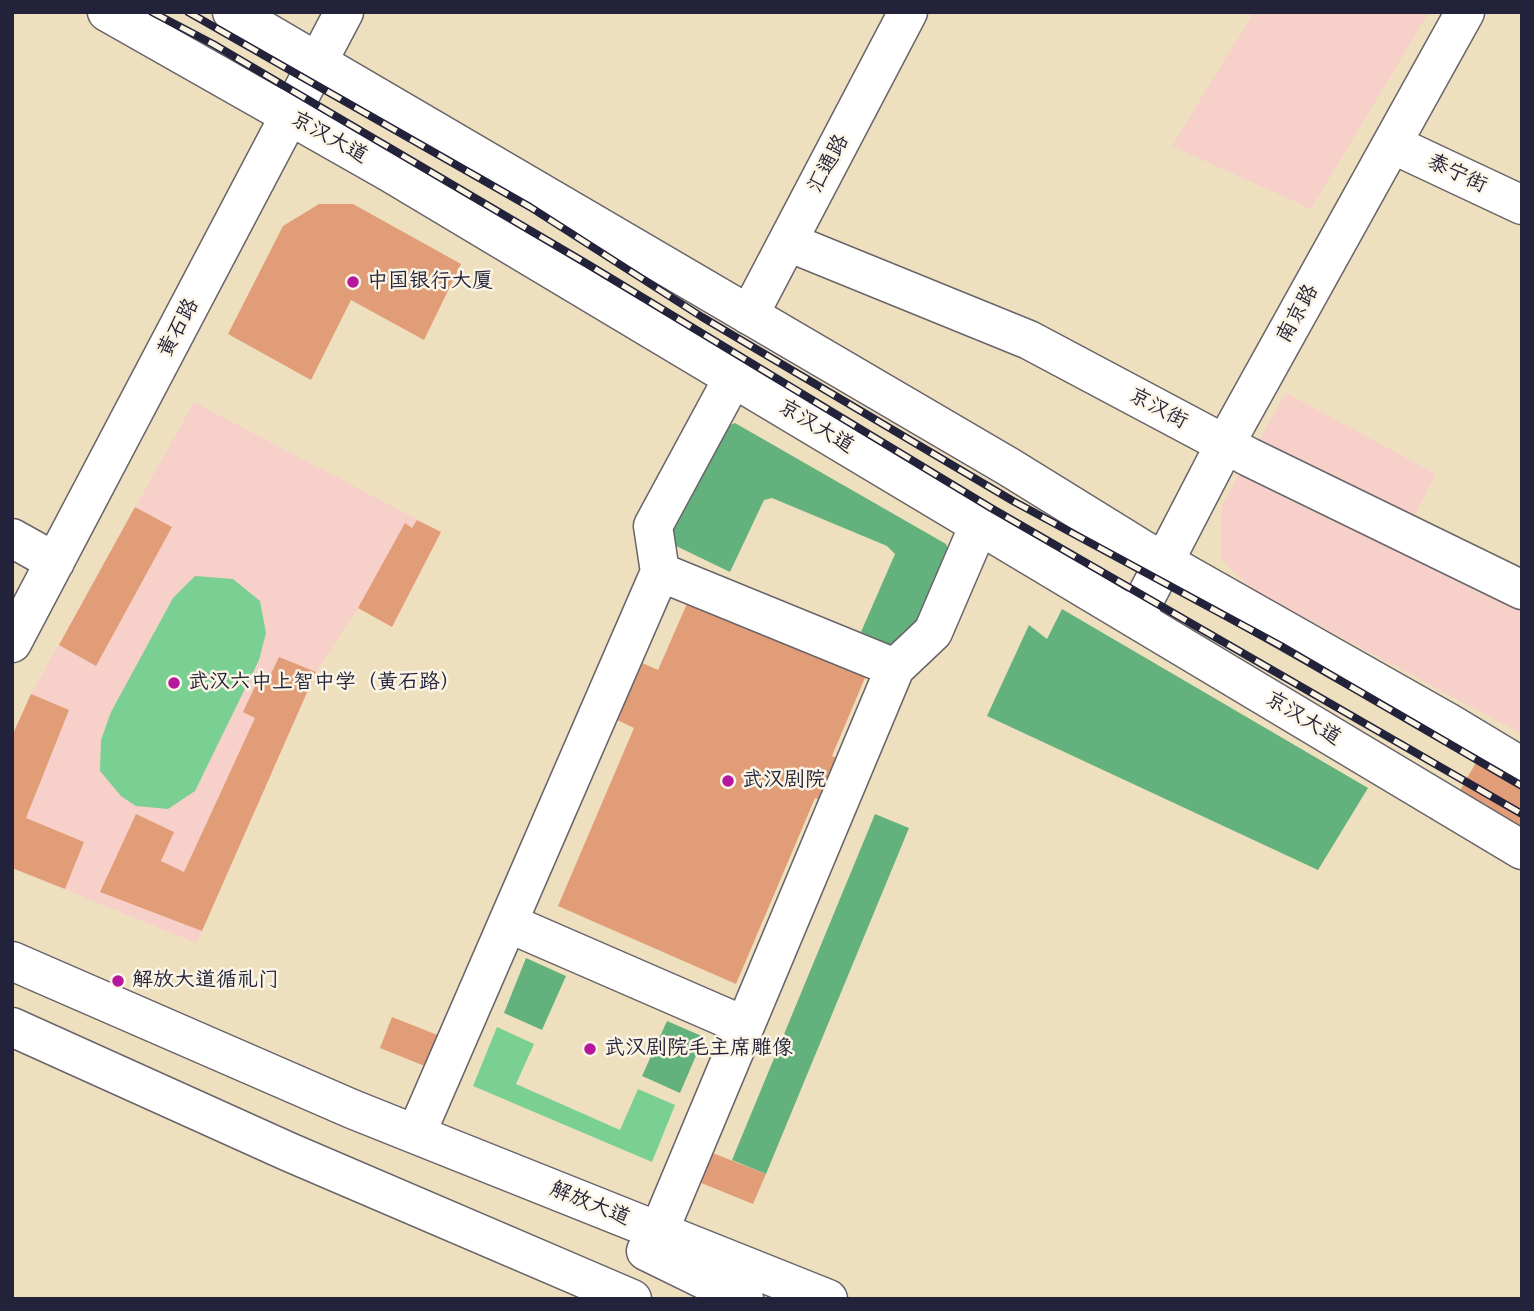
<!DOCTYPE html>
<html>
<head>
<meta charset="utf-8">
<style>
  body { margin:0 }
  #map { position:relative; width:1534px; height:1311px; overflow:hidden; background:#eee0be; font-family:Sriracha,sans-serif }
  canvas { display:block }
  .frame { position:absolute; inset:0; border:14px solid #22223b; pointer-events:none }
</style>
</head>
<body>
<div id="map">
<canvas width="1534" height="1311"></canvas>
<div class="frame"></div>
</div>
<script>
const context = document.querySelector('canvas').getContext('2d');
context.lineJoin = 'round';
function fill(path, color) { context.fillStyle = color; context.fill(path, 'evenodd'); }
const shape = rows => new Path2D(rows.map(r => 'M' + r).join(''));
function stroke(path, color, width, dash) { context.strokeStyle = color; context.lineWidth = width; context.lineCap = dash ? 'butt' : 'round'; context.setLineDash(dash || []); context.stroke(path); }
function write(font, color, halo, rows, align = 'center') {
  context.font = font + ' Sriracha,"LXGW WenKai TC",sans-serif'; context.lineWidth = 5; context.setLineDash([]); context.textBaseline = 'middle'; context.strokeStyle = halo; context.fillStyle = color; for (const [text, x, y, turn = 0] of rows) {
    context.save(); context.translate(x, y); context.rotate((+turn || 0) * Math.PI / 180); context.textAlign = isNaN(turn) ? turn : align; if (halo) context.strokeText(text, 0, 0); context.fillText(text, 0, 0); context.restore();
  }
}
const built = shape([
  [1254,12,1429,12,1311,209,1172,146],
  [1286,393,1436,474,1406,532,1522,590,1522,734,1251,589,1221,558,1222,505],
  [194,402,441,532,392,627,358,608,316,672,196,943,12,868,12,736,31,694]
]);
const green = shape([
  [195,576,233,579,260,601,266,633,259,660,195,791,168,809,136,806,121,796,100,771,101,740,111,712,173,598],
  [497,1027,534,1044,516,1084,620,1130,638,1089,675,1105,652,1162,473,1086]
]);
const forest = shape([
  [735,423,946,544,951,557,901,651,861,632,895,554,887,546,772,498,764,500,730,572,672,544,665,525,719,429],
  [1062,609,1368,788,1318,870,987,716,1029,625,1047,639],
  [875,814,909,828,766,1174,732,1160],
  [526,958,566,976,542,1030,504,1013],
  [667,1021,704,1037,680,1093,642,1076]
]);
const building = shape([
  [319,204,353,204,461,264,424,340,351,300,311,380,228,334,283,226],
  [135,507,172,527,96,666,59,645],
  [417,520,441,532,392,627,358,608,405,523,412,528],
  [690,597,867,673,832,756,852,765,834,806,815,798,736,984,558,906,634,728,609,716,633,659,658,670],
  [279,657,316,672,202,931,100,892,136,814,174,832,161,861,184,872,255,718,243,712,260,676,268,680],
  [31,694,69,710,26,818,84,842,65,889,12,868,12,736],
  [1490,738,1522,757,1522,860,1446,815],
  [392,1017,450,1040,437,1071,380,1048],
  [705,1150,766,1174,753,1204,694,1180]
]);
const minor = shape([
  [1392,144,1522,205],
  [788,242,1029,340,1249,457,1522,590],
  [749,315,908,12],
  [12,538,55,562],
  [660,572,895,668],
  [1135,618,1225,444,1465,12],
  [12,643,344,12],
  [508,923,745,1026],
  [416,1134,660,572,653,526,733,378],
  [659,1231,895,668,933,632,979,525]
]);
const major = shape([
  [107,12,389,172,1522,850],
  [232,12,1009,467,1140,548,1449,723,1522,767],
  [12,961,352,1109,828,1299],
  [12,1027,289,1152,632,1299],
  [646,1251,744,1299]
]);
const rail = shape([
  [152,12,213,44,589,265,991,508,1522,814],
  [188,12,530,207,702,317,1013,501,1281,646,1522,786]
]);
const markers = [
  [353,282,7,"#b5179e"],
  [174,683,7,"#b5179e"],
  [728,781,7,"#b5179e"],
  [118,981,7,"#b5179e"],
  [590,1049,7,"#b5179e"]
];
const streetNames = [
  ["京汉大道",329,138,29],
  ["汇通路",829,164,-62],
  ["泰宁街",1457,174,25],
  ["南京路",1298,314,-61],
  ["黄石路",179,328,-62],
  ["京汉街",1158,409,28],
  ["京汉大道",816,427,31],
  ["京汉大道",1303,719,31],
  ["解放大道",590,1204,22]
];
const poiNames = [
  ["中国银行大厦",367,282],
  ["武汉六中上智中学（黄石路）",188,683],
  ["武汉剧院",742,781],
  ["解放大道循礼门",132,981],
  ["武汉剧院毛主席雕像",604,1049]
];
fill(built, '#f7d0ca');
fill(green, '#7acf93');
fill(forest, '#63b27d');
fill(building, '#e19d77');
stroke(minor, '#696469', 41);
stroke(major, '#696469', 41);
stroke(minor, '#fff', 38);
stroke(major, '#fff', 38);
stroke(rail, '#22223b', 8);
stroke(rail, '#fcf5e5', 5, [16]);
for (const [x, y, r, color] of markers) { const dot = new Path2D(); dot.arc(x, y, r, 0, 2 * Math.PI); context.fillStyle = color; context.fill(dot); stroke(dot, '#fcf5e5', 2.5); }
write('21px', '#22223b', '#fcf5e5', streetNames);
write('21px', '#22223b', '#fcf5e5', poiNames, 'left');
</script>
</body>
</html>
